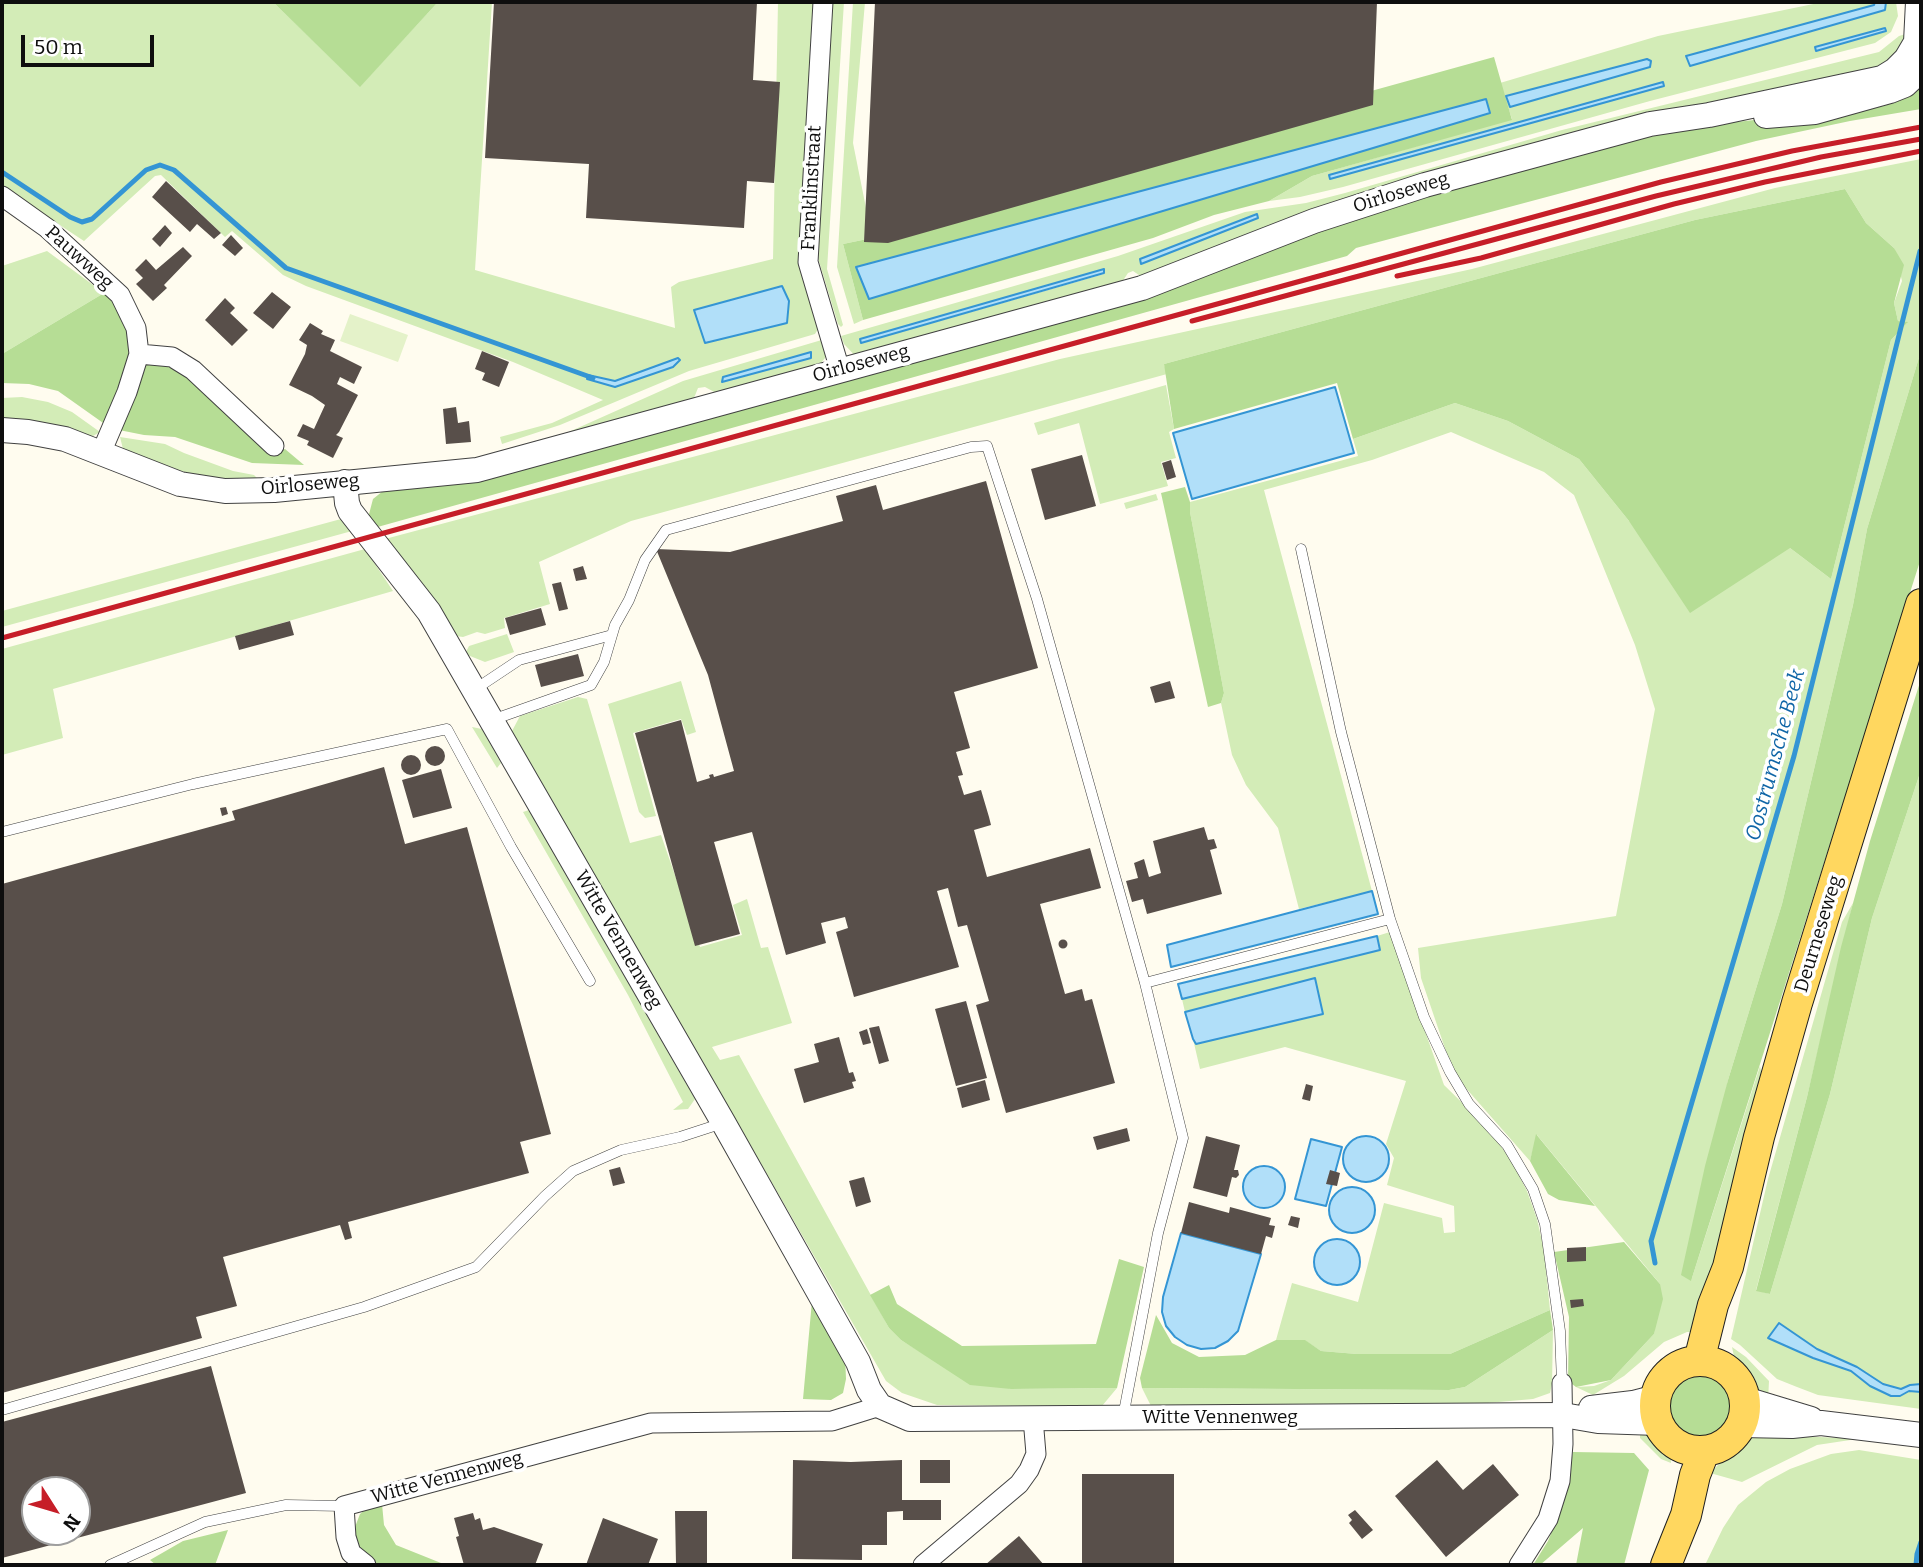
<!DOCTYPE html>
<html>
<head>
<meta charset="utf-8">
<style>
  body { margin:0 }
  #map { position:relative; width:1923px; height:1567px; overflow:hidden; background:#fffcef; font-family:Bitter,serif }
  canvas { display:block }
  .frame { position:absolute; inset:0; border:4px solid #0e0e0e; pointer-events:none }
  .north { position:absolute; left:21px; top:1476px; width:70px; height:70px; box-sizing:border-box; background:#fff; border:2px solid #9f9f9f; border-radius:50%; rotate:127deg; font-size:19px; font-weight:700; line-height:28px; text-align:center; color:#0e0e0e }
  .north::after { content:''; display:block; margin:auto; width:24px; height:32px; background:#c61e28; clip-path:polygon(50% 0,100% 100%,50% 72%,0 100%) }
  .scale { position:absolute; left:21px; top:35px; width:133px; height:32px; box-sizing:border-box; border:4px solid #0e0e0e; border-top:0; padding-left:9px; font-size:21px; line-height:24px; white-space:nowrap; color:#0e0e0e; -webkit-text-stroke:5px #fff; paint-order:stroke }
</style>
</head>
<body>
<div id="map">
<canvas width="1923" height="1567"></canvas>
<div class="frame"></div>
<div class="north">N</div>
<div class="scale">50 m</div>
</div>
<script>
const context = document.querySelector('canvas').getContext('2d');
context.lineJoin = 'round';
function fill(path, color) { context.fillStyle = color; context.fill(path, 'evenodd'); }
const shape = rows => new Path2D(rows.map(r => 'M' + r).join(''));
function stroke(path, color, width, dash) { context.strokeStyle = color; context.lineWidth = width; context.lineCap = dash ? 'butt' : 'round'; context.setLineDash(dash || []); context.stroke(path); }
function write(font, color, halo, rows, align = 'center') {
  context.font = font + ' Bitter,serif'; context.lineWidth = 7; context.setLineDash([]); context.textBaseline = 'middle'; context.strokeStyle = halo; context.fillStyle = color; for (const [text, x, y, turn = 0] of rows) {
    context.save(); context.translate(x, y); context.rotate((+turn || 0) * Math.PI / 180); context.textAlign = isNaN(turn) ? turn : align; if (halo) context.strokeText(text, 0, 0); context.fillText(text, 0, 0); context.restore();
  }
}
const green = shape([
  [2,2,273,2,360,86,438,2,492,2,475,270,675,328,671,287,679,282,773,259,778,2,815,2,818,329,815,334,689,371,560,425,502,444,500,437,552,423,603,400,513,362,306,286,283,275,232,231,225,237,161,175,155,176,84,241,2,187],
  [677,358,680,360,615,387,588,375,615,381],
  [831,2,844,2,827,269,843,325,841,327,838,324,818,258],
  [853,2,865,2,853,143,872,238,843,244,863,320,854,324,837,267],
  [1823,2,1875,2,1875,5,1687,56,1690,65,1885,10,1886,2,1896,2,1898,16,1891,32,1875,43,1650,101,1343,187,1300,197,1269,201,1312,176,1512,119,1500,83,1658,36],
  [1647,59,1651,61,1506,97,1507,96],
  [1663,82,1330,179,1330,175],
  [1912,32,1883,68,1713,105,1142,277,1133,271,1128,273,1120,285,859,360,844,344,841,336,1118,256,1245,212,1306,203,1345,193,1562,130,1879,52,1899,36],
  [1103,270,1104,274,862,343,860,339],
  [1921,159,1921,351,1867,529,1853,605,1782,904,1728,1080,1691,1281,1760,1066,1763,1080,1701,1332,1687,1332,1664,1342,1624,1376,1593,1395,1576,1387,1594,1386,1611,1380,1654,1334,1660,1284,1537,1135,1530,1161,1464,1086,1450,1063,1421,978,1418,948,1616,916,1655,709,1635,645,1574,495,1544,472,1451,432,1372,460,1264,490,1372,891,1299,909,1278,828,1246,785,1232,755,1221,703,1224,693,1190,512,1190,502,1358,456,1353,439,1455,403,1508,421,1579,459,1629,521,1790,548,1831,579,1891,340,1907,323,1898,321,1894,303,1902,281,1894,248,1866,223,1845,189,1695,220,1164,364,1167,374,631,521,539,562,550,604,504,618,505,628,485,634,477,632,463,637,456,636,385,539,1060,359,1472,269,1775,188],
  [47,251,104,293,2,354,2,266],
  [825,339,828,349,825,358,817,368,720,395,705,387,698,388,692,403,562,435,683,381],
  [1166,385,1174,429,1169,432,1176,458,1161,462,1168,486,1100,504,1079,423,1038,435,1034,423],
  [22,397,48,402,72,412,100,432,93,436,84,437,2,420,2,398],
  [120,437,165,444,184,453,233,471,254,475,259,480,207,478,137,459,123,449],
  [1156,494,1158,500,1126,509,1124,503],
  [341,519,352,531,2,627,2,611],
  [365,549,393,591,53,689,63,738,2,755,2,649],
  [507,634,514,652,485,662,465,654,469,646],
  [681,681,696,732,687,735,681,719,633,733,656,816,645,818,639,812,608,704],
  [578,697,587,699,630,843,661,835,700,947,742,935,733,905,747,899,761,948,768,947,792,1023,712,1047,720,1060,739,1055,889,1328,901,1340,930,1358,1011,1389,1117,1388,1102,1406,937,1405,902,1393,886,1381,512,731,520,716],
  [472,727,482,729,501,763,497,768],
  [1921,770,1921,1384,1910,1385,1901,1389,1883,1384,1857,1367,1817,1349,1779,1323,1802,1353,1851,1371,1870,1386,1900,1396,1909,1391,1921,1392,1921,1409,1818,1395,1797,1387,1777,1379,1740,1345,1731,1339,1768,1179,1842,922,1853,903,1807,1097,1756,1290,1770,1294,1830,1094,1872,918],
  [529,810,695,1099,688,1109,673,1110,683,1102,628,995,523,812],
  [1390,932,1444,1085,1489,1129,1512,1162,1527,1191,1537,1219,1544,1250,1550,1310,1450,1354,1357,1354,1321,1351,1304,1340,1276,1340,1292,1283,1358,1302,1384,1203,1442,1218,1444,1233,1455,1232,1454,1206,1387,1185,1394,1158,1386,1144,1406,1081,1285,1047,1200,1069,1193,1039,1197,1044,1323,1014,1315,978,1185,1012,1182,999,1380,950,1377,936],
  [1553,1330,1552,1384,1550,1393,1533,1399,1464,1405,1151,1406,1142,1388,1449,1390,1465,1387],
  [1732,1347,1746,1357,1769,1381,1768,1401,1756,1395,1741,1373,1735,1361],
  [1645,1425,1661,1438,1670,1448,1671,1463,1661,1459,1640,1438,1640,1428],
  [1765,1434,1857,1439,1817,1445,1742,1482,1710,1473,1732,1451,1754,1435],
  [1859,1450,1921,1460,1921,1565,1705,1565,1723,1528,1738,1505,1766,1482,1790,1469,1831,1454]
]);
const forest = shape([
  [273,2,438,2,360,87],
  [1494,57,1512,120,1312,176,1269,201,1214,215,1153,238,863,320,843,244,872,238,1335,101],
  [1486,99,1490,113,869,299,856,268],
  [1921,81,1921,109,1850,121,1756,141,1356,248,1347,256,374,528,368,518,373,499,383,491,1602,147,1681,128,1828,112],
  [1845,189,1866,223,1894,248,1904,265,1894,303,1898,321,1908,322,1891,340,1831,579,1790,548,1690,613,1629,521,1579,459,1508,421,1455,403,1353,439,1337,383,1174,429,1164,364,1695,220],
  [104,293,115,303,135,345,106,425,58,391,29,384,2,383,2,354],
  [1921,351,1921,558,1691,1281,1681,1275,1705,1166,1728,1080,1782,904,1853,605,1867,529],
  [147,364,174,364,272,454,285,449,304,465,252,463,175,437,144,435,119,430,141,369],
  [1185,487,1190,502,1190,512,1224,693,1221,703,1208,707,1161,493],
  [1921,679,1921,770,1872,918,1830,1094,1770,1294,1756,1291,1807,1097,1841,947,1870,841],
  [1536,1134,1595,1206,1559,1200,1548,1194,1530,1161],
  [1624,1242,1660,1284,1663,1299,1654,1334,1611,1380,1576,1387,1568,1381,1569,1317,1554,1252],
  [1119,1259,1144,1267,1117,1388,1011,1389,970,1385,901,1340,889,1328,870,1295,889,1285,897,1304,962,1346,1096,1344],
  [812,1301,845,1354,846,1379,843,1393,831,1400,803,1399],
  [1550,1310,1553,1330,1465,1387,1449,1390,1142,1388,1140,1378,1156,1315,1172,1343,1199,1357,1245,1355,1276,1340,1305,1340,1321,1351,1357,1354,1450,1354],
  '1667 1407a34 34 0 1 1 68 0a34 34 0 1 1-68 0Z',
  [1573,1452,1634,1453,1649,1470,1624,1565,1576,1565,1583,1528,1540,1565,1533,1565,1548,1541,1563,1504],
  [382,1504,384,1525,396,1545,446,1565,383,1565,367,1560,355,1546,355,1527,360,1514,366,1509],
  [228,1530,215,1565,156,1565,150,1560,183,1541]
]);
const pitch = shape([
  [350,314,408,335,398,362,340,341]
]);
const water = shape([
  [1875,2,1886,2,1885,10,1690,66,1686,56,1874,5,1875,2],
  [1885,28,1886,31,1816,51,1815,47,1885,28],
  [1647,59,1651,61,1650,67,1510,107,1506,96,1647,59],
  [1663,82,1664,86,1330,179,1329,175,1663,82],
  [1486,99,1490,113,869,299,856,267,1486,99],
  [1257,214,1258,218,1141,264,1140,259,1257,214],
  [1104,269,1104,273,861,343,860,339,1104,269],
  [782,286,789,301,787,323,705,343,694,310,782,286],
  [811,352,811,358,722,382,723,377,811,352],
  [678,358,680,360,673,367,615,387,587,379,588,375,615,381,678,358],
  [1335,387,1354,453,1192,499,1173,433,1335,387],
  [1372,891,1378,914,1171,967,1167,945,1372,891],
  [1377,936,1380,950,1182,999,1178,984,1377,936],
  [1315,978,1323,1014,1196,1044,1193,1039,1185,1012,1315,978],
  '1343 1159a23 23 0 1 1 46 0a23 23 0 1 1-46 0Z',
  [1311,1139,1342,1147,1326,1206,1295,1199,1311,1139],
  '1243 1187a21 21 0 1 1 42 0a21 21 0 1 1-42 0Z',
  '1329 1210a23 23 0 1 1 46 0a23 23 0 1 1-46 0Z',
  [1181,1233,1261,1254,1238,1331,1228,1341,1215,1348,1201,1349,1187,1345,1175,1337,1166,1326,1162,1312,1163,1297,1181,1233],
  '1314 1262a23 23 0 1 1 46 0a23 23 0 1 1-46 0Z',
  [1779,1323,1817,1349,1857,1367,1883,1384,1901,1389,1910,1385,1921,1384,1921,1392,1909,1391,1900,1396,1891,1396,1870,1386,1851,1371,1813,1358,1768,1338,1779,1323]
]);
const stream = shape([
  [2,172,70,217,82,222,92,219,146,170,160,165,174,170,286,268,593,378],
  [1655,1263,1651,1241,1794,756,1920,251],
  [1916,1565,1917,1554,1921,1542]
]);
const building = shape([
  [494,2,757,2,753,80,780,82,774,183,747,181,744,228,586,218,589,164,485,158],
  [875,2,1377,2,1373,105,888,243,864,242],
  [166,181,221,233,214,239,197,224,190,232,152,197],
  [165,225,172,233,160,247,152,239],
  [231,235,243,248,235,256,222,245],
  [183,247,192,256,164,285,167,288,153,301,136,284,143,278,135,270,146,259,156,270],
  [272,292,291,307,273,329,253,313],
  [225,298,235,308,230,313,248,330,232,346,205,320],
  [310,323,323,331,321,334,335,340,330,351,362,367,354,384,340,377,337,384,358,395,339,432,336,435,343,438,333,458,307,445,309,441,297,436,303,424,314,429,325,405,312,396,289,385,305,354,307,345,299,340],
  [482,351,509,362,499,387,482,380,485,373,475,369],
  [456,407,458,423,469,421,471,442,446,444,443,409],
  [1082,455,1096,506,1045,520,1031,469],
  [1171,460,1176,477,1167,480,1162,463],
  [986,481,1038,668,954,692,970,748,956,752,963,775,958,776,964,795,981,790,989,817,991,825,974,830,987,877,1090,848,1101,888,1040,904,1065,994,1082,989,1085,1001,1092,999,1115,1083,1006,1113,976,1005,989,1001,967,925,958,927,948,888,937,891,959,967,854,997,836,932,848,928,845,917,821,923,826,943,786,955,752,832,714,842,740,934,695,946,635,733,681,720,697,782,710,778,709,775,713,774,714,777,734,771,708,675,656,549,730,552,843,521,836,496,876,485,883,510],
  [583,566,587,579,576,581,573,569],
  [561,582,568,609,559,611,552,584],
  [541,608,546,625,510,635,505,618],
  [290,621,294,635,239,650,235,636],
  [578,654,584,676,541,687,535,665],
  [1170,681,1175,698,1155,703,1150,687],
  '425 756a10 10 0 1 1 20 0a10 10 0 1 1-20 0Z',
  '401 765a10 10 0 1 1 20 0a10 10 0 1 1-20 0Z',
  [384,767,405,844,467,827,551,1134,520,1142,529,1173,348,1222,352,1238,345,1240,340,1225,223,1257,237,1306,196,1317,202,1338,2,1393,2,884,235,820,232,811],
  [441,769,452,808,413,818,402,780],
  [226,807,228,814,222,816,220,808],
  [1204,827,1208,840,1214,839,1217,848,1210,850,1222,894,1147,914,1143,899,1132,902,1126,881,1138,878,1134,863,1144,859,1149,877,1161,873,1153,841],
  '1058.5 944a4.5 4.5 0 1 1 9 0a4.5 4.5 0 1 1-9 0Z',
  [966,1001,987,1078,956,1086,935,1009],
  [879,1026,889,1061,879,1064,869,1028],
  [867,1029,871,1043,863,1045,859,1032],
  [839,1037,849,1073,853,1072,856,1081,852,1082,854,1088,804,1103,794,1069,819,1062,814,1044],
  [985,1080,990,1100,962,1108,957,1088],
  [1306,1084,1313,1086,1310,1101,1302,1099],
  [1127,1128,1130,1141,1097,1150,1093,1137],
  [1206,1136,1240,1145,1234,1170,1238,1170,1239,1175,1236,1178,1232,1177,1227,1197,1193,1188],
  [620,1167,625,1183,613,1186,609,1170],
  [1330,1170,1340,1173,1337,1186,1326,1184],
  [864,1177,871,1202,856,1207,849,1181],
  [1189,1202,1229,1213,1230,1207,1271,1218,1269,1225,1275,1226,1272,1238,1266,1236,1261,1254,1181,1233],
  [1291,1216,1300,1218,1298,1228,1288,1225],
  [1586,1247,1586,1261,1567,1262,1567,1248],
  [1583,1299,1584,1306,1571,1308,1570,1300],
  [211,1366,246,1493,2,1558,2,1422],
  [35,1490,77,1490,77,1532,35,1532],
  [793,1460,851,1462,902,1460,902,1500,941,1500,941,1520,903,1520,903,1511,887,1512,887,1545,862,1545,862,1560,792,1559],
  [920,1460,950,1460,950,1483,920,1483],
  [1437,1460,1463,1490,1493,1464,1519,1495,1446,1557,1395,1496],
  [1082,1474,1174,1474,1174,1565,1082,1565],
  [1355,1510,1373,1530,1362,1539,1349,1523,1352,1520,1348,1515],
  [675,1511,707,1511,707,1564,676,1564],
  [473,1513,475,1520,480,1518,483,1530,494,1527,543,1544,535,1565,464,1565,456,1537,459,1536,454,1518],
  [603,1518,658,1539,648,1565,586,1565],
  [1019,1536,1044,1565,985,1565]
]);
const service = shape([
  [1301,549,1341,732,1390,919,1424,1017,1450,1072,1469,1104,1507,1145,1533,1189,1545,1224,1560,1331,1562,1383],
  [474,690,519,660,612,635],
  [492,720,591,685,604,662,615,625,629,600,645,560,666,530,971,447,987,446,1037,599,1145,983,1183,1138,1158,1233,1123,1417],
  [2,832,193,784,447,729,511,847,590,981],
  [1145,983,1390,919],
  [2,1410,364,1307,476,1267,545,1196,573,1171,621,1150,680,1137,723,1123],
  [110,1565,205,1522,286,1505,344,1506]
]);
const minor = shape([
  [823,2,808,262,840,370],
  [2,196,47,228,120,295,136,328,139,354,127,392,101,453],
  [139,354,172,357,193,370,274,446],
  [366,1565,351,1553,346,1537,344,1506,651,1423,832,1421,880,1406],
  [923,1565,1019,1484,1029,1470,1036,1454,1033,1418],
  [1519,1565,1548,1519,1560,1481,1563,1444,1562,1383]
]);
const tertiary = shape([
  [1766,116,1815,112,1890,91,1905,85,1921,70],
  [2,430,28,432,65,439,180,484,225,491,274,490,477,470,1142,288,1314,221,1425,185,1650,124,1709,115,1882,78,1895,70,1906,59,1916,42,1918,2],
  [345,482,347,503,350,511,429,612,723,1122,858,1362,869,1390,880,1406,910,1419,1563,1415,1598,1421,1658,1423],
  [1745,1399,1811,1419],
  [1591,1408,1633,1403,1656,1397],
  [1741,1425,1792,1426,1821,1423,1921,1435]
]);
const primary = shape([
  '1655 1406a45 45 0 1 1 90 0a45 45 0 1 1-90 0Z',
  [1699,1361,1713,1305,1728,1267,1759,1137,1797,1003,1921,604],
  [1666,1565,1686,1515,1695,1475,1704,1452]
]);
const rail = shape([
  [1397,276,1481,258,1674,204,1765,182,1921,151],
  [1192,321,1656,196,1821,157,1921,139],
  [2,638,1661,182,1792,151,1921,127]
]);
const streetNames = [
  ["Franklinstraat",812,188,-87],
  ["Oirloseweg",1401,193,-17],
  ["Pauwweg",79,258,42],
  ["Oirloseweg",861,364,-15],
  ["Oirloseweg",310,485,-5],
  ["Deurneseweg",1819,934,-73],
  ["Witte Vennenweg",618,940,60],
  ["Witte Vennenweg",1220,1418],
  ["Witte Vennenweg",447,1478,-15]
];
const waterNames = [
  ["Oostrumsche Beek",1776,755,-75]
];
fill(green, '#d3ecb7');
fill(forest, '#b6dd95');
fill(pitch, '#e4f2c9');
fill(water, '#b1dff9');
stroke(water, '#3495d4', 2);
stroke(stream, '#3495d4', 5);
fill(building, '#584f4a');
stroke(service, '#414141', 11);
stroke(minor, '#414141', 21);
stroke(tertiary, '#414141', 26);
stroke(primary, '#1f1f1f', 32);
stroke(service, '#fff', 10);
stroke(minor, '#fff', 19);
stroke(tertiary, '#fff', 24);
stroke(primary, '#ffd75f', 30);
stroke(rail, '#c61e28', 5);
write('19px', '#0e0e0e', '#fff', streetNames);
write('italic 21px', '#1066a7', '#fff', waterNames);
</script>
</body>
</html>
